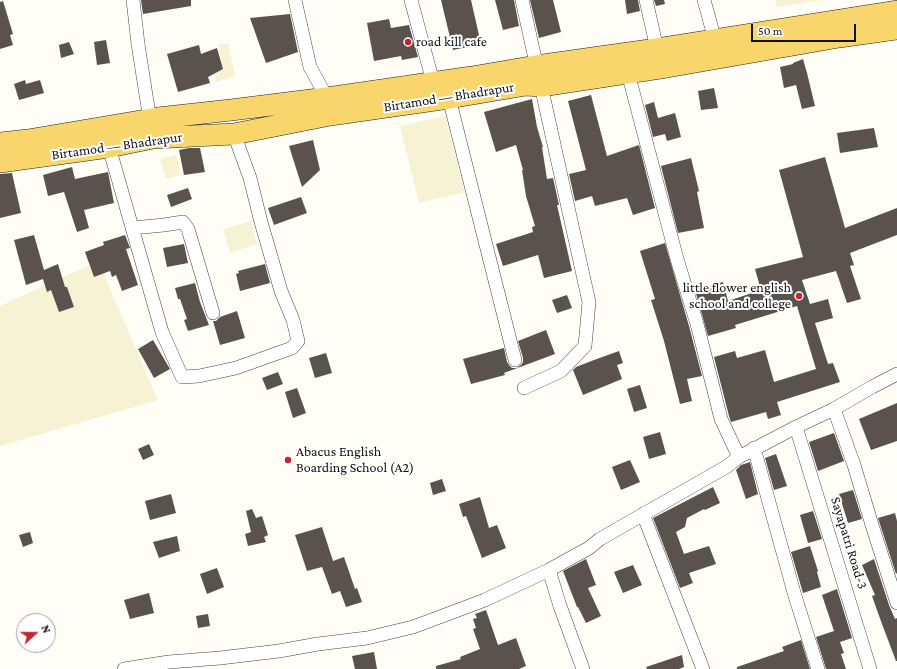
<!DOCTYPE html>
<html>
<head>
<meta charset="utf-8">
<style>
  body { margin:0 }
  #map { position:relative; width:897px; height:669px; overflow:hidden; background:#fffdf5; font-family:"Crimson Pro",serif }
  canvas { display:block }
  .north { position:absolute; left:16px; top:613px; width:40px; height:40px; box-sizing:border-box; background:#fff; border:1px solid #a0a0a0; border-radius:50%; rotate:69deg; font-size:11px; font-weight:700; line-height:16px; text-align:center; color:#111 }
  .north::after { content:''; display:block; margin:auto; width:14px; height:18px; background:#c4262e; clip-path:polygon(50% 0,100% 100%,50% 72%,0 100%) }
  .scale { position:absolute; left:751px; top:24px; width:105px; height:18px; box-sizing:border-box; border:2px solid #111; border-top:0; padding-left:5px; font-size:12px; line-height:14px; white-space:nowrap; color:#111; -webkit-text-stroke:3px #fff; paint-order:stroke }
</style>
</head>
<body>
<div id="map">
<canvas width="897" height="669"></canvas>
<div class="north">N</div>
<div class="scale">50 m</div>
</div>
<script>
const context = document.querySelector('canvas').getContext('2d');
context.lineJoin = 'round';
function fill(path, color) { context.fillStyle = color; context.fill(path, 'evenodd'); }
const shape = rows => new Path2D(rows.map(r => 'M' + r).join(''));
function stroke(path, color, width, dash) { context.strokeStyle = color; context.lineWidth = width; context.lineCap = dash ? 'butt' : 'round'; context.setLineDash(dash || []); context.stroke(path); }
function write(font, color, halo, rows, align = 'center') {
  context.font = font + ' "Crimson Pro",serif'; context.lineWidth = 4; context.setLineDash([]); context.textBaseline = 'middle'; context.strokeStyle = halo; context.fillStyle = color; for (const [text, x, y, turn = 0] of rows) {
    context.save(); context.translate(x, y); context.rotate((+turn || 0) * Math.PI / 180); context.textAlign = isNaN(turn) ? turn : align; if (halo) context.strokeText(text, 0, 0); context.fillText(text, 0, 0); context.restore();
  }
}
const farmland = shape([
  [775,0,822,0,777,7],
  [228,43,235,76,216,82,215,73,223,69,218,45],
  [445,116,465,192,419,203,400,126],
  [176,155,181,175,166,179,160,159],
  [251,221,257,244,230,253,223,229],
  [98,261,158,400,0,446,0,306]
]);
const building = shape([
  [141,0,191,0,191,6,143,14],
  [441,0,471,0,481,44,453,50],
  [495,0,514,0,519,26,503,30],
  [530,0,553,0,561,32,539,38],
  [625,0,638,0,640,11,627,14],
  [654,0,664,0,665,4,656,6],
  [3,1,13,34,10,35,13,45,0,49,0,2],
  [290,14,298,52,266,63,250,18],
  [389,19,391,28,409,25,418,57,402,60,401,56,374,61,367,23],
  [106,40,110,63,97,65,94,42],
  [69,42,74,54,61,58,59,45],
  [199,45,201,54,217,48,223,69,208,77,210,83,178,92,167,54],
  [803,59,807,73,815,106,802,109,796,85,784,88,780,67,793,64,793,63],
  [25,80,26,84,40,80,44,93,19,100,14,84],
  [714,88,718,108,701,110,698,91],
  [591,95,607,156,639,145,655,208,633,215,627,198,595,206,592,196,575,201,569,174,586,170,568,101],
  [532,99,537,127,543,147,542,147,547,179,553,178,559,205,557,205,572,271,544,278,538,255,503,266,496,244,533,232,532,227,535,226,526,196,522,170,523,170,516,145,496,152,484,112],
  [654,102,658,118,675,113,681,137,667,141,665,134,653,137,645,105],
  [874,128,878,147,840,153,837,133],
  [313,140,320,170,302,187,289,146],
  [189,148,200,148,205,172,184,175,179,150],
  [825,157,845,228,897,208,897,235,850,253,854,265,850,266,861,299,847,303,836,271,802,280,810,304,828,299,833,318,815,323,828,364,833,363,840,382,777,402,781,415,768,419,766,412,731,422,729,416,714,357,735,351,737,358,765,350,774,382,816,369,797,306,735,325,736,328,708,336,695,290,723,282,728,301,761,290,755,269,803,257,779,170],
  [691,158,699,191,697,192,704,228,678,233,661,166],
  [72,167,75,179,108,172,114,203,84,210,89,228,77,232,64,192,48,196,43,175],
  [12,173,21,213,0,218,0,174],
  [188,188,192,199,171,207,167,195],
  [301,197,307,213,274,225,268,208],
  [34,235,44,270,58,264,65,287,67,287,74,307,59,312,51,290,47,292,43,279,26,285,14,240],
  [125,235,130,248,126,249,138,285,122,291,116,275,112,277,110,271,94,277,85,252,104,245,103,242],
  [665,243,689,326,702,376,687,379,692,401,680,404,664,341,651,300,655,299,640,251],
  [184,244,188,263,167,267,163,248],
  [265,264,270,283,240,291,236,274,239,273,238,271],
  [195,283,200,302,209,325,188,331,184,320,187,319,180,299,178,299,175,288],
  [567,295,572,308,557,313,552,300],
  [237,311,245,338,220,345,213,321,216,321,220,317],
  [546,330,555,354,504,373,505,375,471,384,463,359,504,348,507,362,509,365,512,368,517,368,521,365,523,362,523,358,518,341],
  [153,340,170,369,154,378,138,349],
  [619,351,623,363,617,365,622,379,583,395,573,370,576,367,594,360],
  [326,353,332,373,315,378,309,358],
  [278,372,283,384,267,390,262,378],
  [640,385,647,408,634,412,627,389],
  [297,388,306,413,293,418,285,392],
  [897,403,897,441,871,450,859,419],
  [660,432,666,454,649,459,643,437],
  [834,433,844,461,818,471,809,442],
  [149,444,154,455,143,460,138,449],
  [776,454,787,486,774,490,765,458],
  [630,460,640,482,621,490,612,467],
  [750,462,758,494,746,499,736,470,741,465],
  [442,479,446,491,433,495,430,483],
  [713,487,720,503,705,510,704,509,687,518,685,527,676,532,684,554,709,546,716,564,689,573,693,583,680,588,653,518],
  [853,490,862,519,848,523,839,494],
  [171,494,176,513,150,520,145,501],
  [480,497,489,528,497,525,506,548,482,558,466,516,463,517,459,504],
  [252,509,256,518,262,516,268,535,264,537,266,542,248,546,245,534,251,532,246,511],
  [813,511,822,539,808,543,800,515],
  [895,513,897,521,897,573,896,574,878,518],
  [322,527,333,561,344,557,355,589,357,588,362,602,346,607,340,591,332,594,322,567,307,571,295,535],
  [30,532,33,543,23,547,19,535],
  [177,536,180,551,159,558,153,542],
  [810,546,818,571,817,572,821,587,803,593,791,552],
  [586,559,596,585,588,588,601,616,586,623,578,607,577,607,563,571],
  [874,559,889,605,895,619,897,618,897,661,896,661,882,624,872,596,875,595,862,565],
  [633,565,642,585,623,593,614,572],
  [217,568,224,587,207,594,200,574],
  [837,589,852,638,840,642,844,653,841,654,846,669,826,669,816,637,834,631,822,595],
  [149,593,154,613,130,619,124,600],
  [486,610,498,645,516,638,526,666,519,669,436,669,436,666,461,659,460,657,480,649,473,629,476,628,473,619,477,618,475,614],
  [208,614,210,626,198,628,196,616],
  [801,640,810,669,737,669,737,667,784,651,782,647],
  [374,652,377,669,355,669,352,656],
  [682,655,684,667,679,669,647,669,646,667]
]);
const minor = shape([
  [133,0,138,44,151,127],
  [295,0,310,67,327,98,328,104],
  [411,0,433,82],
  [522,0,581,266,589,302,585,346,561,371,524,388],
  [646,0,657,49],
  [704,0,715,40],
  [628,73,677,259,697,324,709,371,721,419,739,457,796,427,834,409,872,387,897,374],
  [449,98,515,360],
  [109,147,162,332,182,377,199,376,236,368,292,348,298,341,293,320,281,291,261,222,250,178,234,134],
  [132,228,164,225,183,222,188,229,213,313],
  [834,409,854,465,872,525,897,603],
  [796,427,870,669],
  [754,448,795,596,818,669],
  [643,514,703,669],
  [549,570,560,606,583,669],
  [124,669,169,662,220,658,279,651,318,644,367,638,413,627,485,600,549,570,589,548,600,539,726,467,739,457]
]);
const primary = shape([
  [0,143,28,140,158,118,231,110,327,98,472,77,536,66,657,49,897,11],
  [0,162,109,147,153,138,234,134,330,115,449,98,526,85,541,86,660,68,839,37,897,29]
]);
const markers = [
  [408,42,4,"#c4262e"],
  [799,296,4,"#c4262e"],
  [288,460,4,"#c4262e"]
];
const poiNames = [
  ["road kill cafe",416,42],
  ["little flower english",791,288,"right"],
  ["school and college",791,304,"right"],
  ["Abacus English",296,452],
  ["Boarding School (A2)",296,468]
];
const streetNames = [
  ["Birtamod — Bhadrapur",449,97,-9],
  ["Birtamod — Bhadrapur",117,146,-8],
  ["Sayapatri Road-3",849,543,73]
];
fill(farmland, '#f6f3d4');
fill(building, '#5a524d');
stroke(minor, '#444', 14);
stroke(primary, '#222', 22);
stroke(minor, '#fff', 13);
stroke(primary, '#f9d66b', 21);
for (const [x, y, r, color] of markers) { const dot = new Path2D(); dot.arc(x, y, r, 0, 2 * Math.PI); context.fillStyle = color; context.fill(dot); stroke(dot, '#fff', 1.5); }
write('14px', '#111', '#fff', poiNames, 'left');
write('14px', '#111', '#fff', streetNames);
</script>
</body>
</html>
